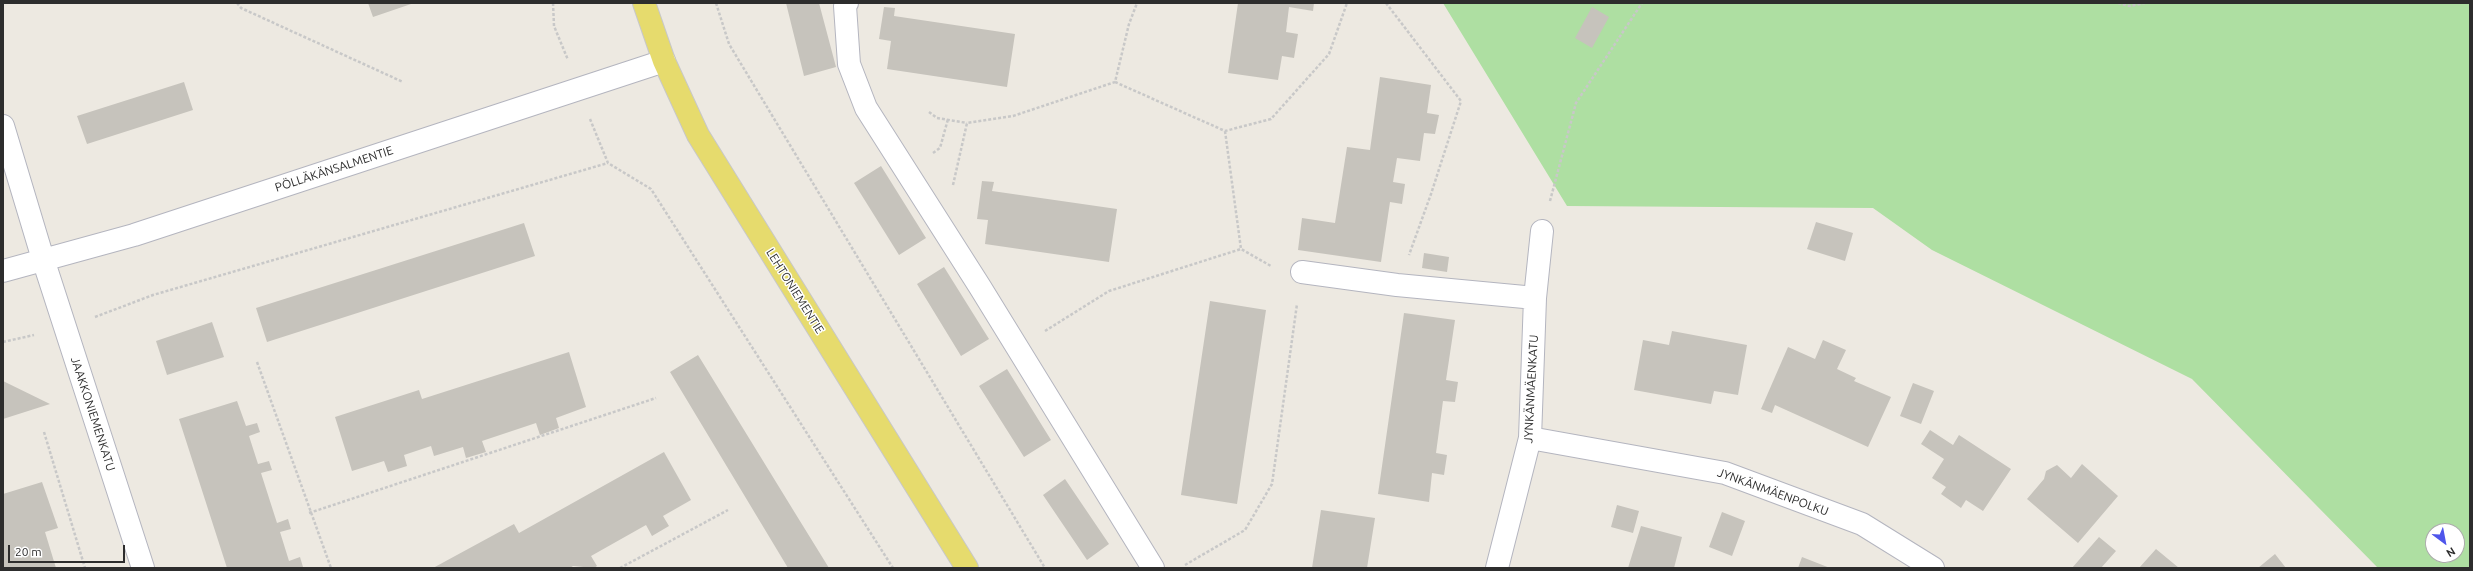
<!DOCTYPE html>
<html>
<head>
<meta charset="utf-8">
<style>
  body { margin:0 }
  #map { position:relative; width:2473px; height:571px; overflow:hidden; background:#ede9e1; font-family:Ubuntu,sans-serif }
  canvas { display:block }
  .frame { position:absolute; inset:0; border:4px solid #2d2d2d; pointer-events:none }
  .north { position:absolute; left:2425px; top:523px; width:40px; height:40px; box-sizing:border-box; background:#fff; border:1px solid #ababab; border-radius:50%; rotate:148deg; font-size:11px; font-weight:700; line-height:16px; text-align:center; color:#2d2d2d }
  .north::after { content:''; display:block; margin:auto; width:14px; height:18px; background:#4f56eb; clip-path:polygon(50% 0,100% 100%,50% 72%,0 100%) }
  .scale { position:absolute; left:8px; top:545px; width:117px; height:18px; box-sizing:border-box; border:2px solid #2d2d2d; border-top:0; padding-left:5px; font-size:12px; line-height:14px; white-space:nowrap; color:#2d2d2d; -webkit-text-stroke:3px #fff; paint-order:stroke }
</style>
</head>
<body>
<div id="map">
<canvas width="2473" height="571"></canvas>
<div class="frame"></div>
<div class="north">N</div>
<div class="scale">20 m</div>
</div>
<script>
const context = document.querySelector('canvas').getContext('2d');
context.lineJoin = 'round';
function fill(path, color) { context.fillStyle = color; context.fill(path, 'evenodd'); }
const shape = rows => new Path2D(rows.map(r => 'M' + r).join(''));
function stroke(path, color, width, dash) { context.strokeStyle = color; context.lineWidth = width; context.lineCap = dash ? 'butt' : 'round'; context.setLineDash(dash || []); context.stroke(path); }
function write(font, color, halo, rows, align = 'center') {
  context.font = font + ' Ubuntu,sans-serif'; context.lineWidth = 3; context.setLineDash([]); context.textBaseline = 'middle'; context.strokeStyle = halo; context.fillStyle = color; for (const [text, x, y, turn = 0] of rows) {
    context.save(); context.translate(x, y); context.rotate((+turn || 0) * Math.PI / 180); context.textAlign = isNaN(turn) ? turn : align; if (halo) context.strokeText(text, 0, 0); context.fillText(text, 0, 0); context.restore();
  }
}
const green = shape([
  [1443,3,2470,3,2470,568,2378,568,2192,379,1932,250,1873,208,1567,206],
  [2433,531,2457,531,2457,555,2433,555]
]);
const building = shape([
  [368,3,414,3,373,17],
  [786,3,819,3,836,67,804,76],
  [1238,3,1314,3,1313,11,1289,7,1286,32,1298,34,1294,58,1282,56,1278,80,1228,73],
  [884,7,895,8,894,16,1015,34,1007,87,887,69,891,41,879,39],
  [1592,7,1609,17,1592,48,1575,38],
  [1380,77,1431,85,1427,113,1439,115,1435,134,1424,133,1420,161,1397,158,1393,182,1405,184,1402,204,1390,202,1381,262,1298,250,1302,218,1335,223,1347,147,1370,150],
  [184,82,193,110,87,144,77,116],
  [881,166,926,238,899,255,854,183],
  [982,181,994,182,992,191,1117,209,1109,262,985,244,988,220,977,219],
  [1816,222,1853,233,1845,261,1807,249],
  [524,223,535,256,267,342,256,308],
  [1424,253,1449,257,1447,272,1422,268],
  [944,267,989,339,961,356,917,284],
  [1210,301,1266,310,1237,504,1181,495],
  [1404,313,1455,320,1446,380,1458,382,1455,402,1443,401,1436,453,1447,455,1444,475,1432,473,1429,502,1378,494],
  [212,322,224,357,167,375,156,341],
  [1672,331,1747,345,1738,395,1714,391,1711,404,1634,390,1643,340,1669,345],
  [1823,340,1846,350,1837,369,1856,378,1854,381,1891,397,1868,447,1775,405,1772,413,1761,409,1788,347,1815,359],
  [569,352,586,407,556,418,559,428,540,435,536,423,482,441,486,452,466,458,463,447,434,456,431,446,404,455,407,466,388,472,384,461,352,471,335,417,419,390,422,399],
  [698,355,795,513,829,568,788,568,670,372],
  [1007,369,1051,440,1024,457,979,386],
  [3,381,50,404,3,419],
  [1913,383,1934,391,1921,424,1900,416],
  [237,401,246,426,257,423,260,432,249,436,258,464,269,461,272,470,261,473,277,523,288,519,291,529,280,532,289,561,300,557,303,567,227,568,179,419],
  [1930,430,1953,445,1959,435,2011,469,1983,511,1966,500,1961,508,1941,494,1946,487,1932,478,1944,459,1921,444],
  [664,452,691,500,663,516,669,526,652,536,646,525,591,556,597,566,594,568,573,566,570,568,433,568,514,524,519,533],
  [2082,464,2118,496,2078,543,2027,499,2044,479,2046,471,2057,465,2071,478],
  [1065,479,1109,544,1087,560,1043,495],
  [42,482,58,528,45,532,56,568,3,568,3,494],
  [1617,505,1639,511,1633,533,1611,527],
  [1321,510,1375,518,1367,568,1312,568],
  [1722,512,1745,521,1732,556,1709,547],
  [1641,526,1682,537,1674,568,1628,568],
  [2099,537,2116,551,2101,568,2072,568],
  [2156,549,2179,568,2139,568],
  [2275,554,2286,568,2258,568],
  [1802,557,1830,568,1798,568]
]);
const path = shape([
  [237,3,241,8,403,82],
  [553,3,554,26,568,60],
  [716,3,729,44,1045,568],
  [1386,3,1461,101,1431,194,1409,255],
  [2118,3,2130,6,2145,3],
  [1115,82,1225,131,1271,119,1329,54,1347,3],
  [929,112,937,118,967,123],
  [590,119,608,163,651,189,893,568],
  [1225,131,1241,249,1271,266],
  [933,153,940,148,948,119],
  [953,185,967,123,1013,116,1115,82,1129,24,1137,3],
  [1550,201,1576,103,1642,3],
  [95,317,153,295,608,163],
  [1045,331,1109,291,1241,249],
  [3,342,34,335],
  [257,362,331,568],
  [44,432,85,568],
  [309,513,656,398],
  [1185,565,1245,530,1272,484,1297,304],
  [620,568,728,510]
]);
const minor = shape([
  [847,3,845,6,849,64,866,108,980,287,1153,568],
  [3,126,43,259,143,568],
  [3,271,134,235,664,61],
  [1302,272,1397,285,1535,298],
  [1530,438,1725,473,1862,524,1933,568],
  [1497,568,1530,438,1535,298,1542,231]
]);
const major = shape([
  [644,3,664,61,698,135,967,568]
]);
const streetNames = [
  ["PÖLLÄKÄNSALMENTIE",334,169,-18],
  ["LEHTONIEMENTIE",795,291,58],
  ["JYNKÄNMÄENKATU",1531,389,-87],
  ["JAAKKONIEMENKATU",93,414,72],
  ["JYNKÄNMÄENPOLKU",1773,492,20]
];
fill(green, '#aedfa2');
fill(building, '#c6c3bc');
stroke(minor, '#b4b5bf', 24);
stroke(major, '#c8c8c8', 24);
stroke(path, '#c8c8c8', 2.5, [3, 2]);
stroke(minor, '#fff', 22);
stroke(major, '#e6db6d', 22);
write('12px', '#2d2d2d', '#fff', streetNames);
</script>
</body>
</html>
